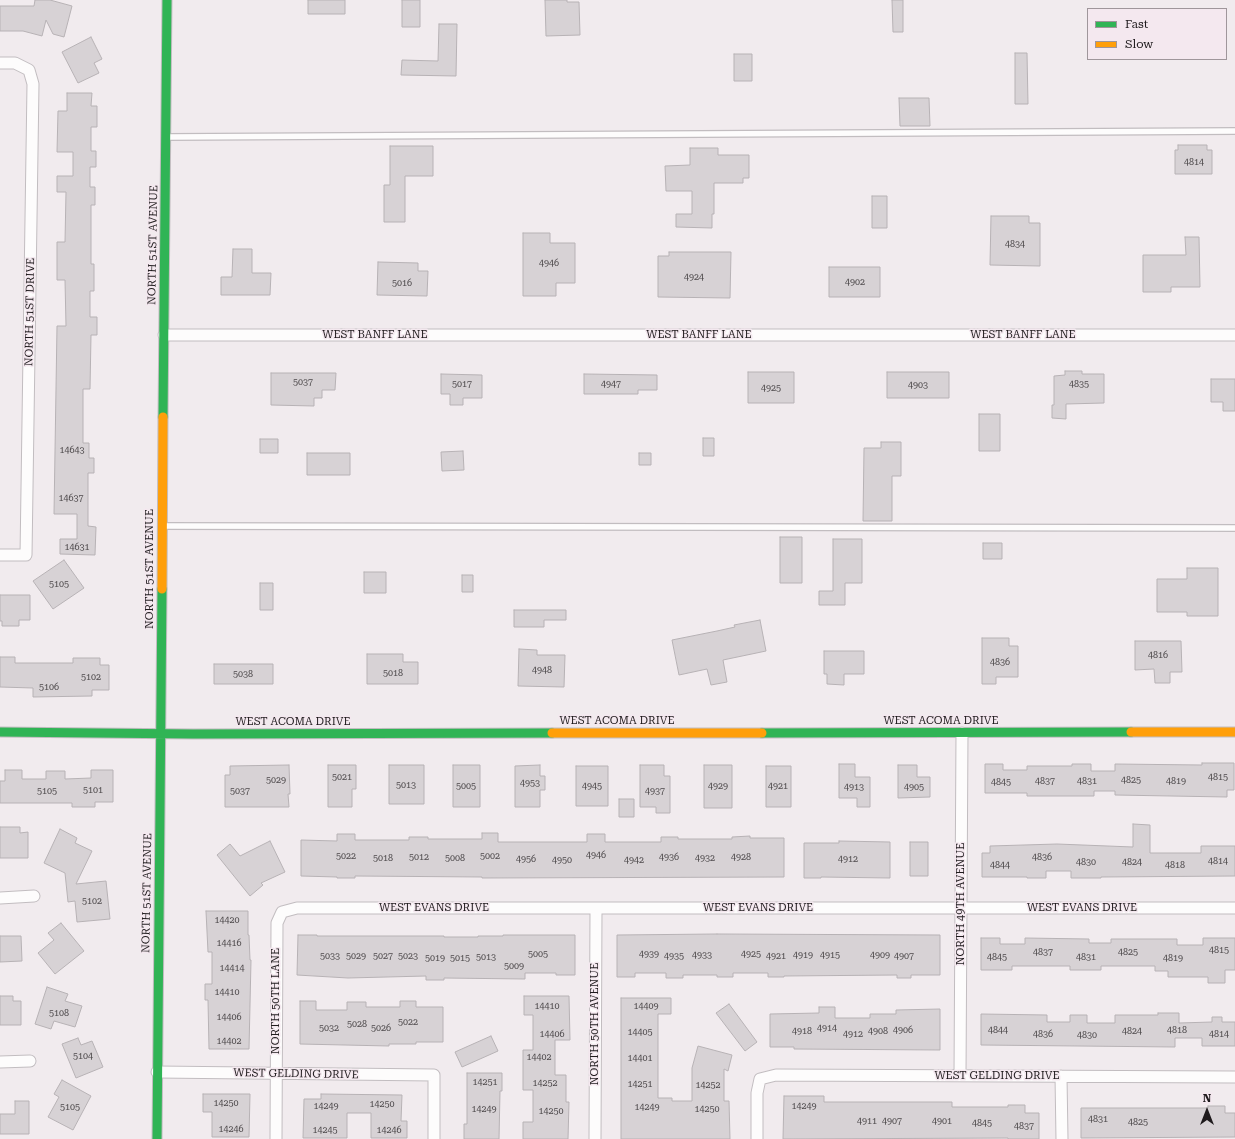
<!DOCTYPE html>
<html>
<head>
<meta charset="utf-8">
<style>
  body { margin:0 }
  #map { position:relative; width:1235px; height:1139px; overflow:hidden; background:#f1ebee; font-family:"Roboto Serif",serif }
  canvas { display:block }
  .legend { position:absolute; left:1087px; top:8px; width:140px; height:52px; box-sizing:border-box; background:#f4e8ef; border:1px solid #9f969b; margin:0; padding:5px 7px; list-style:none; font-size:12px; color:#1f1b1d }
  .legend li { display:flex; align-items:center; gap:8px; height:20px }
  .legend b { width:20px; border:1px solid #9f969b }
  .north { position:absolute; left:1187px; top:1091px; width:40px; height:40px; -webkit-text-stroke:3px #f4e8ef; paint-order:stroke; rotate:0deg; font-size:11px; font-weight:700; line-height:16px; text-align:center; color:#1f1b1d }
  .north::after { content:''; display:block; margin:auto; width:14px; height:18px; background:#1f1b1d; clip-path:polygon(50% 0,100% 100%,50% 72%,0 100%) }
</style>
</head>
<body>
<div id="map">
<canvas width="1235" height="1139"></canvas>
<ul class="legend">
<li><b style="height:5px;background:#30b455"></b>Fast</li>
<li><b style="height:5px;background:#ff9f0a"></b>Slow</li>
</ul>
<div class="north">N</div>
</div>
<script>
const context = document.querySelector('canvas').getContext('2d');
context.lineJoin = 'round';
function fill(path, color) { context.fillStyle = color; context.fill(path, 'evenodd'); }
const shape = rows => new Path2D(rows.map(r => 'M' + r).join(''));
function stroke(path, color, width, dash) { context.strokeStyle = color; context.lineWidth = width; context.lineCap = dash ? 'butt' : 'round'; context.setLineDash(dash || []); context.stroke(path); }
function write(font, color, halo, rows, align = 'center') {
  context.font = font + ' "Roboto Serif",serif'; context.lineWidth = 3; context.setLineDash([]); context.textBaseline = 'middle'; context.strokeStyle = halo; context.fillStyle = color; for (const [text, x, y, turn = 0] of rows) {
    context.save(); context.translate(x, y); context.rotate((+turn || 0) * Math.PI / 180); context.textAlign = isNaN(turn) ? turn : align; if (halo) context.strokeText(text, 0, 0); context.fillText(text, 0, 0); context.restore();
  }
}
const building = shape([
  [35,0,50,0,72,6,64,37,53,34,46,20,42,36,23,31,0,31,0,6,34,6,35,0],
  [308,0,345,0,345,14,308,14,308,0],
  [402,0,420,0,420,27,402,27,402,0],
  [545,0,567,0,567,2,579,2,580,35,546,36,545,0],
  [892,0,903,0,903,32,893,32,892,0],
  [439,24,457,24,456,76,401,75,402,60,438,61,439,24],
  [91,37,102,59,94,63,99,73,78,83,62,52,91,37],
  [1015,53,1027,53,1028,104,1015,104,1015,53],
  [734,54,752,54,752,81,734,81,734,54],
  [67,93,92,93,91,106,97,106,97,127,91,127,91,151,96,151,96,167,90,167,90,187,95,187,95,205,91,205,91,264,94,264,94,291,90,291,90,317,97,317,97,335,91,335,90,389,83,389,83,443,89,443,89,458,94,458,94,473,88,473,88,526,96,527,95,555,60,554,60,539,77,539,77,514,54,514,57,326,66,326,65,280,57,280,57,242,65,242,66,192,57,192,57,176,73,176,73,152,57,152,58,111,67,111,67,93],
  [899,98,929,98,930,126,900,126,899,98],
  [1178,145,1207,145,1207,150,1212,150,1212,174,1175,174,1175,150,1178,150,1178,145],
  [390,146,433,146,433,176,405,176,405,222,384,222,384,185,390,185,390,146],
  [690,148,718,148,718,155,749,155,749,178,743,178,743,183,714,183,714,214,712,214,712,228,676,227,676,214,692,214,692,191,666,191,665,166,690,165,690,148],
  [872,196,887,196,887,228,872,228,872,196],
  [991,216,1029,216,1029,223,1040,223,1040,266,990,265,991,216],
  [523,233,550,233,550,243,575,243,575,283,556,283,556,296,523,296,523,233],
  [1185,237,1199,237,1200,287,1171,287,1171,292,1143,292,1143,255,1186,255,1185,237],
  [233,249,252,249,252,273,271,273,270,295,221,295,221,277,232,277,233,249],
  [669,252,731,252,730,298,658,297,658,256,669,256,669,252],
  [378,262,418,263,418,271,428,271,427,296,377,295,378,262],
  [829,267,880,267,880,297,829,297,829,267],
  [1065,371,1082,371,1082,374,1104,374,1104,403,1066,404,1066,419,1052,418,1052,405,1054,405,1054,376,1065,375,1065,371],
  [748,372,794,372,794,403,748,403,748,372],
  [887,372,949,372,949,398,887,398,887,372],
  [271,373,336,373,335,390,322,390,322,398,314,398,314,406,271,405,271,373],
  [441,374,482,375,482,398,463,398,463,405,450,405,450,394,441,394,441,374],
  [584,374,657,375,657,390,638,390,638,394,584,394,584,374],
  [1211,379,1235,379,1235,411,1223,411,1223,402,1211,402,1211,379],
  [979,414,1000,414,1000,451,979,451,979,414],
  [703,438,714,438,714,456,703,456,703,438],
  [260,439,278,439,278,453,260,453,260,439],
  [881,442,901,442,901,476,892,476,892,521,863,521,864,448,881,448,881,442],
  [463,451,464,470,442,471,441,452,463,451],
  [307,453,350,453,350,475,307,475,307,453],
  [639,453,651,453,651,465,639,465,639,453],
  [780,537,802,537,802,583,780,583,780,537],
  [833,539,862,539,862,583,845,583,845,605,819,605,819,591,833,591,833,539],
  [983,543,1002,543,1002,559,983,559,983,543],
  [64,560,84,588,53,609,33,581,64,560],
  [1187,568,1218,568,1218,616,1187,616,1187,612,1157,612,1157,579,1187,579,1187,568],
  [364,572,386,572,386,593,364,593,364,572],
  [462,575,473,575,473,592,462,592,462,575],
  [260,583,273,583,273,610,260,610,260,583],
  [0,595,30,595,30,620,19,620,19,626,2,626,2,621,0,621,0,595],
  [514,610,566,610,566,620,544,620,544,627,514,627,514,610],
  [760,620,766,651,723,660,727,682,711,685,707,669,679,675,672,640,717,631,735,627,734,625,760,620],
  [982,638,1009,638,1009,646,1018,646,1018,677,996,677,996,684,982,684,982,638],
  [1135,641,1181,641,1182,672,1170,672,1170,683,1155,683,1154,669,1135,670,1135,641],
  [519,649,537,650,537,655,565,655,564,687,518,686,519,649],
  [824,651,864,651,864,674,844,674,844,685,827,684,827,674,824,674,824,651],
  [367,654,403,654,403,662,418,662,418,684,367,684,367,654],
  [0,657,15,657,15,663,73,663,73,658,100,658,100,665,109,665,109,690,92,690,92,696,33,697,33,688,0,687,0,657],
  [214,664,273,664,273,684,214,684,214,664],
  [1202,763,1234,763,1234,790,1227,790,1227,797,1115,795,1115,791,1094,791,1094,796,1027,796,1027,793,985,793,985,764,1003,764,1003,770,1027,770,1027,766,1072,766,1072,764,1091,764,1091,771,1115,771,1115,764,1202,765,1202,763],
  [839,764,855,764,855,777,870,777,870,807,857,807,857,798,839,798,839,764],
  [289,765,290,794,288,794,289,807,225,807,225,775,230,775,230,766,289,765],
  [328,765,356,765,356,789,352,789,352,807,328,807,328,765],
  [389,765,424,765,424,804,389,804,389,765],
  [453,765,480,765,480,807,453,807,453,765],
  [540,765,540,776,545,776,545,790,540,790,540,807,515,807,515,766,540,765],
  [640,765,664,765,664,776,670,776,670,813,656,813,656,807,640,807,640,765],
  [704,765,732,765,732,808,704,808,704,765],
  [898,765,917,765,917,777,930,777,930,797,898,798,898,765],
  [576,766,608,766,608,806,576,806,576,766],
  [766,766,791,766,791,807,766,807,766,766],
  [5,770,22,770,22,779,46,779,46,771,65,771,65,779,91,778,91,770,113,770,113,802,95,802,95,807,72,807,72,803,0,803,0,781,5,781,5,770],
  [619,799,634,799,634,817,619,817,619,799],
  [1133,824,1150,825,1150,853,1201,853,1201,846,1235,846,1235,876,1101,877,1101,878,1071,878,1071,871,1046,871,1046,878,1027,878,1027,877,982,877,982,853,990,853,990,846,1057,844,1133,847,1133,824],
  [0,827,20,827,20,833,28,832,28,858,0,858,0,827],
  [60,829,77,838,75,843,92,851,76,884,106,881,110,919,77,922,75,901,68,902,65,873,44,863,60,829],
  [482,833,498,833,498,842,587,842,587,834,605,834,605,842,661,842,661,837,678,837,678,839,732,839,732,837,750,836,750,838,784,838,784,877,482,878,482,877,355,876,355,878,337,878,337,877,301,876,301,840,337,841,337,834,355,834,355,840,409,840,409,837,428,837,428,839,482,839,482,833],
  [270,841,285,872,261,883,263,885,250,896,217,855,230,844,240,856,270,841],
  [839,841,890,842,890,878,821,877,821,878,804,878,804,843,839,843,839,841],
  [910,842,928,842,928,876,910,876,910,842],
  [206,911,248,911,248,935,249,935,250,960,251,960,249,1049,209,1049,208,1000,205,1000,205,984,212,984,212,952,208,952,206,911],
  [61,923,84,951,55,974,38,953,54,940,48,933,61,923],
  [717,934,940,935,940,975,911,975,911,978,897,978,897,975,784,976,784,977,768,977,768,973,733,973,733,977,717,977,717,975,683,975,683,978,666,978,666,973,635,973,635,977,617,977,617,935,717,934],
  [298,935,317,935,317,936,444,936,444,937,478,937,478,936,503,936,503,935,575,935,575,975,556,975,556,973,525,973,525,979,444,978,444,980,426,980,426,976,348,978,297,975,298,935],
  [0,936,21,936,22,961,0,962,0,936],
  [981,938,1000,938,1000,944,1025,944,1025,938,1089,939,1089,943,1111,943,1111,939,1177,939,1177,945,1203,945,1203,938,1235,938,1235,970,1225,970,1225,983,1208,983,1208,977,1168,977,1168,971,1155,971,1155,966,1101,966,1101,970,1070,970,1070,966,1012,966,1012,970,981,970,981,938],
  [47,987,68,994,65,1001,82,1006,75,1027,54,1021,51,1029,35,1024,47,987],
  [0,996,13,996,13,1001,21,1001,21,1025,0,1025,0,996],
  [524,996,569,996,570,1040,555,1040,555,1075,566,1075,566,1102,569,1102,568,1139,523,1139,523,1122,533,1122,533,1090,523,1090,523,1050,533,1050,533,1015,524,1015,524,996],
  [621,998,671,998,671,1014,658,1014,658,1098,672,1098,672,1101,692,1101,692,1068,698,1046,732,1055,728,1071,724,1069,724,1101,729,1101,730,1139,621,1139,621,998],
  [300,1001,316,1001,316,1010,347,1010,347,1002,366,1002,366,1007,400,1007,400,1001,416,1001,416,1007,443,1007,443,1042,416,1042,416,1044,389,1044,389,1046,300,1044,300,1001],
  [729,1004,757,1042,745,1051,716,1013,729,1004],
  [819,1007,835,1007,835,1018,870,1018,870,1014,896,1014,896,1010,940,1009,940,1050,794,1049,794,1047,770,1047,770,1014,819,1013,819,1007],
  [1158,1013,1179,1013,1179,1023,1212,1022,1212,1017,1222,1017,1222,1022,1235,1022,1235,1046,1202,1046,1202,1038,1175,1038,1175,1047,981,1045,981,1014,1047,1015,1047,1022,1070,1022,1070,1015,1087,1015,1087,1023,1115,1023,1115,1015,1158,1015,1158,1013],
  [491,1036,498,1051,462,1067,455,1052,491,1036],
  [78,1038,81,1045,92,1041,103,1067,76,1078,62,1044,78,1038],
  [467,1073,502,1073,502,1091,500,1091,499,1139,464,1139,464,1124,467,1124,467,1073],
  [62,1080,91,1096,73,1130,48,1117,59,1097,54,1094,62,1080],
  [203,1094,250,1094,249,1137,212,1137,212,1112,203,1112,203,1094],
  [321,1094,402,1095,401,1121,407,1121,407,1138,371,1138,371,1113,347,1113,347,1138,303,1138,304,1099,321,1099,321,1094],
  [784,1096,824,1096,824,1102,952,1102,952,1107,1008,1107,1008,1105,1025,1105,1025,1113,1039,1113,1039,1139,1008,1139,1008,1138,783,1139,784,1096],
  [15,1101,29,1101,29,1134,0,1134,0,1114,15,1114,15,1101],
  [1208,1106,1225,1106,1225,1113,1235,1113,1235,1137,1081,1138,1081,1108,1208,1108,1208,1106]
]);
const lane = shape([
  [168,137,1235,131],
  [165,526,1235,528]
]);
const street = shape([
  [0,63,15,63,29,70,33,84,26,555,0,555],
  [164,335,1235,335],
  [0,898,34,896],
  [0,1062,30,1061],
  [157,1072,434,1075,434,1139],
  [960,1075,962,733],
  [1061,1076,1062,1139],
  [276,1139,277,923,282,912,297,908,1235,908],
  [595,1139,596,909],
  [757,1139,757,1093,760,1079,776,1075,1235,1077]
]);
const fast = shape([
  [163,417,167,0],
  [0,732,193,734,552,733],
  [762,733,1131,732],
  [157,1139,162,589]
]);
const slow = shape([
  [162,589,163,417],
  [1131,732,1235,732],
  [552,733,762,733]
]);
const numberNames = [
  ["4814",1194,162],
  ["4834",1015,244],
  ["4946",549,263],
  ["4924",694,277],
  ["4902",855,282],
  ["5016",402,283],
  ["5037",303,382],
  ["5017",462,384],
  ["4947",611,384],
  ["4835",1079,384],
  ["4903",918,385],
  ["4925",771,388],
  ["14643",72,450],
  ["14637",71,498],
  ["14631",77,547],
  ["5105",59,584],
  ["4816",1158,655],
  ["4836",1000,662],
  ["4948",542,670],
  ["5018",393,673],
  ["5038",243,674],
  ["5102",91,677],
  ["5106",49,687],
  ["5021",342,777],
  ["4815",1218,777],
  ["5029",276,780],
  ["4825",1131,780],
  ["4837",1045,781],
  ["4831",1087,781],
  ["4819",1176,781],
  ["4845",1001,782],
  ["4953",530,783],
  ["5013",406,785],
  ["5005",466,786],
  ["4945",592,786],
  ["4929",718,786],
  ["4921",778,786],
  ["4913",854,787],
  ["4905",914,787],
  ["5101",93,790],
  ["5105",47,791],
  ["5037",240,791],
  ["4937",655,791],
  ["4946",596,855],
  ["5022",346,856],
  ["5002",490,856],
  ["5012",419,857],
  ["4936",669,857],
  ["4928",741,857],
  ["4836",1042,857],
  ["5018",383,858],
  ["5008",455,858],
  ["4932",705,858],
  ["4956",526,859],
  ["4912",848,859],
  ["4950",562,860],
  ["4942",634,860],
  ["4814",1218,861],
  ["4830",1086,862],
  ["4824",1132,862],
  ["4844",1000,865],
  ["4818",1175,865],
  ["5102",92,901],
  ["14420",227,920],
  ["14416",229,943],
  ["4815",1219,950],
  ["4837",1043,952],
  ["4825",1128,952],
  ["5005",538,954],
  ["4939",649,954],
  ["4925",751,954],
  ["4933",702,955],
  ["4919",803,955],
  ["4915",830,955],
  ["4909",880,955],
  ["5033",330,956],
  ["5029",356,956],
  ["5027",383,956],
  ["5023",408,956],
  ["4935",674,956],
  ["4921",776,956],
  ["4907",904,956],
  ["5013",486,957],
  ["4845",997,957],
  ["4831",1086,957],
  ["5019",435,958],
  ["5015",460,958],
  ["4819",1173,958],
  ["5009",514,966],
  ["14414",232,968],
  ["14410",227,992],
  ["14410",547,1006],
  ["14409",646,1006],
  ["5108",59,1013],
  ["14406",229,1017],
  ["5022",408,1022],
  ["5028",357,1024],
  ["5032",329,1028],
  ["5026",381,1028],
  ["4914",827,1028],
  ["4906",903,1030],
  ["4844",998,1030],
  ["4818",1177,1030],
  ["4918",802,1031],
  ["4908",878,1031],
  ["4824",1132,1031],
  ["14405",640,1032],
  ["14406",552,1034],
  ["4912",853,1034],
  ["4836",1043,1034],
  ["4814",1219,1034],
  ["4830",1087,1035],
  ["14402",229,1041],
  ["5104",83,1056],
  ["14402",539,1057],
  ["14401",640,1058],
  ["14251",485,1082],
  ["14252",545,1083],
  ["14251",640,1084],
  ["14252",708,1085],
  ["14250",226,1103],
  ["14250",382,1104],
  ["14249",326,1106],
  ["14249",804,1106],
  ["5105",70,1107],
  ["14249",647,1107],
  ["14249",484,1109],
  ["14250",707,1109],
  ["14250",551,1111],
  ["4831",1098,1119],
  ["4911",867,1121],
  ["4907",892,1121],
  ["4901",942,1121],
  ["4825",1138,1122],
  ["4845",982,1123],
  ["4837",1024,1126],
  ["14246",231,1129],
  ["14245",325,1130],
  ["14246",389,1130]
];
const streetNames = [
  ["NORTH 51ST AVENUE",153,245,-89],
  ["NORTH 51ST DRIVE",30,312,-89],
  ["WEST BANFF LANE",375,335],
  ["WEST BANFF LANE",699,335],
  ["WEST BANFF LANE",1023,335],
  ["NORTH 51ST AVENUE",150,569,-90],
  ["WEST ACOMA DRIVE",617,721],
  ["WEST ACOMA DRIVE",941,721],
  ["WEST ACOMA DRIVE",293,722],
  ["NORTH 51ST AVENUE",147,893,-89],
  ["NORTH 49TH AVENUE",961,904,-90],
  ["WEST EVANS DRIVE",434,908],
  ["WEST EVANS DRIVE",758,908],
  ["WEST EVANS DRIVE",1082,908],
  ["NORTH 50TH LANE",276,1001,-90],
  ["NORTH 50TH AVENUE",595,1024,-90],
  ["WEST GELDING DRIVE",296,1074,1],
  ["WEST GELDING DRIVE",997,1076]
];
fill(building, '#d7d2d5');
stroke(building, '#b7b2b5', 1);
stroke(lane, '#c2bdc0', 8);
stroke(street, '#c2bdc0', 13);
stroke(fast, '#c2bdc0', 11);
stroke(slow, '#c2bdc0', 11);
stroke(lane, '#fdfcfc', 5.5);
stroke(street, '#fdfcfc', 11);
stroke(fast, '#30b455', 9);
stroke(slow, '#ff9f0a', 9);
write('9px', '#4d494b', null, numberNames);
write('11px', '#1f1b1d', '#f4e8ef', streetNames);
</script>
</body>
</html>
